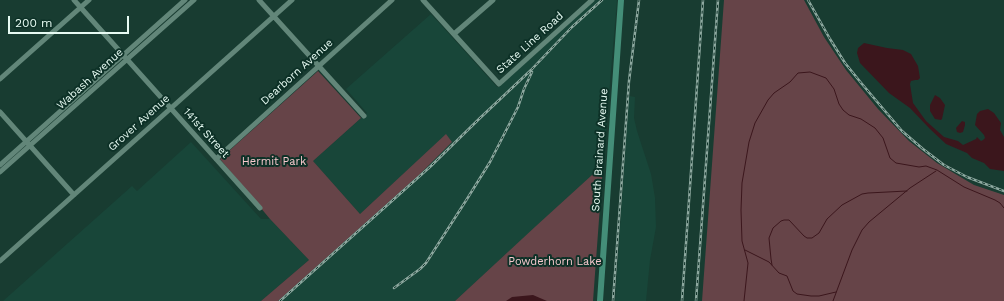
<!DOCTYPE html>
<html>
<head>
<meta charset="utf-8">
<style>
  body { margin:0 }
  #map { position:relative; width:1004px; height:301px; overflow:hidden; background:#183c31; font-family:"Work Sans",sans-serif }
  canvas { display:block }
  .scale { position:absolute; left:8px; top:16px; width:121px; height:18px; box-sizing:border-box; border:2px solid #e7fbf3; border-top:0; padding-left:5px; font-size:12px; line-height:14px; white-space:nowrap; color:#e7fbf3; -webkit-text-stroke:3px #0d3127; paint-order:stroke }
</style>
</head>
<body>
<div id="map">
<canvas width="1004" height="301"></canvas>
<div class="scale">200 m</div>
</div>
<script>
const context = document.querySelector('canvas').getContext('2d');
context.lineJoin = 'round';
function fill(path, color) { context.fillStyle = color; context.fill(path, 'evenodd'); }
const shape = rows => new Path2D(rows.map(r => 'M' + r).join(''));
function stroke(path, color, width, dash) { context.strokeStyle = color; context.lineWidth = width; context.lineCap = dash ? 'butt' : 'round'; context.setLineDash(dash || []); context.stroke(path); }
function write(font, color, halo, rows, align = 'center') {
  context.font = font + ' "Work Sans",sans-serif'; context.lineWidth = 4; context.setLineDash([]); context.textBaseline = 'middle'; context.strokeStyle = halo; context.fillStyle = color; for (const [text, x, y, turn = 0] of rows) {
    context.save(); context.translate(x, y); context.rotate((+turn || 0) * Math.PI / 180); context.textAlign = isNaN(turn) ? turn : align; if (halo) context.strokeText(text, 0, 0); context.fillText(text, 0, 0); context.restore();
  }
}
const built = shape([
  [595,0,617,0,603,165,455,301,278,301,420,174,452,142,446,135,360,214,313,161,367,113,346,89,431,14,497,87,499,87],
  [629,96,635,97,634,118,637,131,651,174,655,198,656,227,650,260,646,301,615,301],
  [191,142,261,219,270,219,309,260,261,301,3,301,132,186,137,191]
]);
const green = shape([
  [724,0,804,0,824,37,846,70,878,109,909,141,937,163,974,185,1004,195,1004,301,702,301],
  [318,71,361,118,313,161,360,214,446,134,452,142,420,174,278,301,261,301,309,260,270,219,220,159],
  [603,165,593,301,455,301,536,226]
]);
const water = shape([
  [864,43,887,48,903,50,911,54,918,66,920,78,918,80,915,80,911,81,910,84,913,103,926,121,944,137,958,141,963,145,976,139,977,137,981,141,983,140,985,138,984,135,975,125,977,114,980,111,988,109,994,113,1001,123,1000,130,1004,137,1004,171,990,169,984,163,972,158,967,153,946,144,930,129,910,108,889,93,860,63,857,53,858,48],
  [935,95,940,98,945,105,942,119,941,120,935,119,930,111,930,105],
  [962,121,965,122,965,125,963,132,960,133,957,132,956,128],
  [533,295,547,301,506,301,512,297]
]);
const stream = shape([
  [745,250,769,262,779,273,787,276,793,291,797,294,811,296,819,296,836,292],
  [772,265,771,259,769,238,773,228,781,221,784,220,789,220,804,236,807,238,812,238,819,233,827,219,842,205,862,194,868,193,907,191],
  [744,301,748,263,742,241,741,210,742,183,749,142,755,123,768,100,774,93,790,82,798,73,810,72,826,78,834,89,839,104,843,110,849,115,861,119,875,128,883,138,890,158,896,163,919,167,926,166,937,170,964,187,995,200,1000,203,1004,208],
  [833,301,852,250,862,230,869,222,910,188,936,171]
]);
const minor = shape([
  [74,0,260,208],
  [259,0,364,116],
  [423,0,499,84,592,0],
  [454,34,493,0],
  [0,79,89,0],
  [0,112,74,195],
  [216,159,392,0],
  [0,165,185,0],
  [0,172,194,0],
  [0,261,292,0]
]);
const major = shape([
  [600,301,621,0]
]);
const rail = shape([
  [808,0,830,39,845,63,862,84,902,131,923,149,944,165,967,177,1004,191],
  [394,288,420,269,426,263,467,199,490,162,518,107,524,89,532,72],
  [280,301,431,166,479,119,531,70,572,27,602,0],
  [613,301,629,81,639,0],
  [682,301,703,0],
  [696,301,718,0]
]);
const streetNames = [
  ["State Line Road",530,43,-42],
  ["Dearborn Avenue",297,72,-42],
  ["Wabash Avenue",90,79,-42],
  ["Grover Avenue",139,123,-42],
  ["141st Street",206,133,48],
  ["South Brainard Avenue",600,150,-86]
];
const parkNames = [
  ["Hermit Park",274,162],
  ["Powderhorn Lake",555,262]
];
fill(built, '#184639');
fill(green, '#664448');
fill(water, '#3b161c');
stroke(stream, '#3b161c', 1);
stroke(minor, '#628679', 5);
stroke(major, '#448e78', 6);
stroke(rail, '#8ea9a0', 2.5);
stroke(rail, '#0d3127', 1, [3]);
write('11px', '#e7fbf3', '#0d3127', streetNames);
write('11px', '#f8c9ce', '#0d3127', parkNames);
</script>
</body>
</html>
